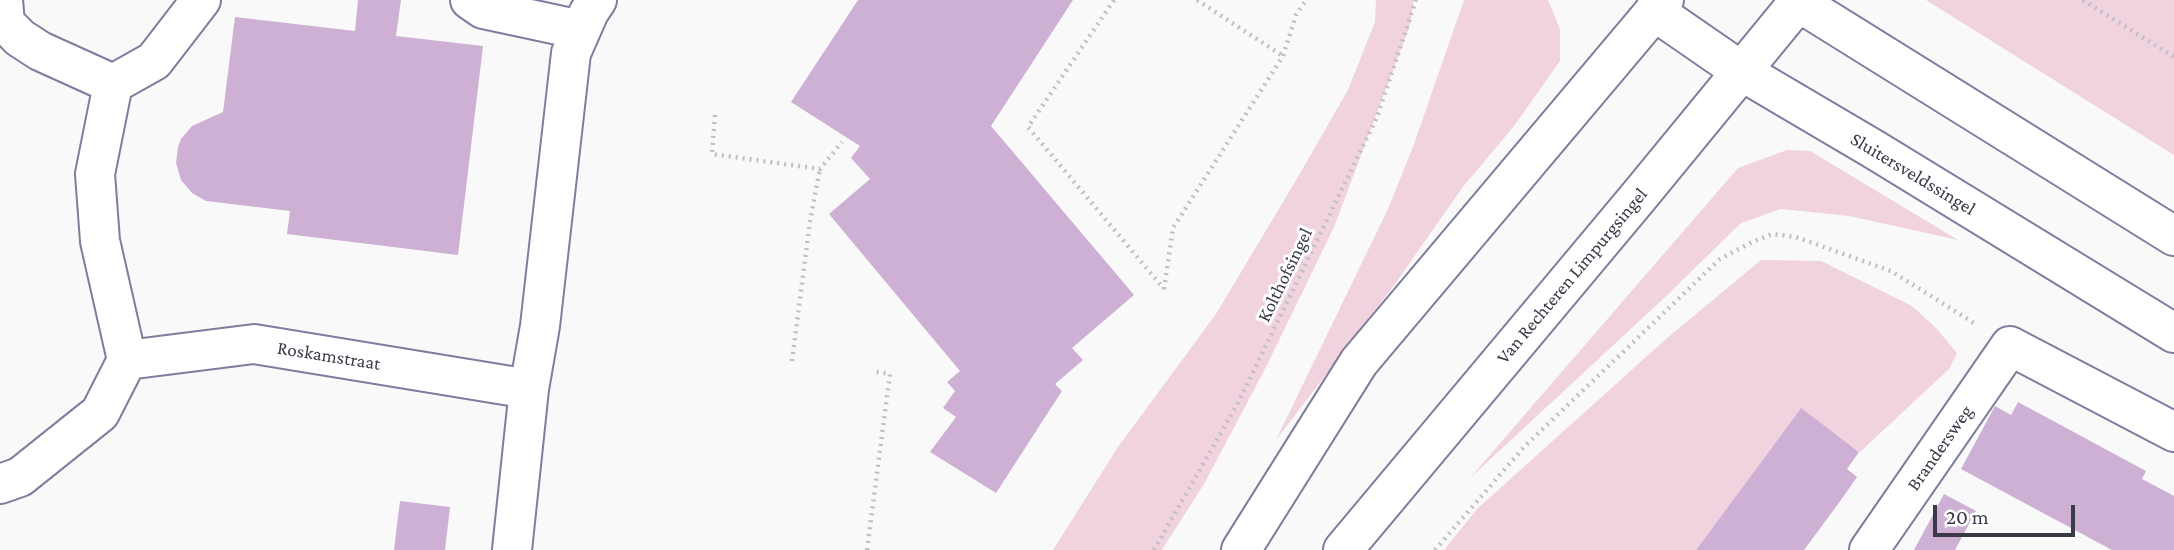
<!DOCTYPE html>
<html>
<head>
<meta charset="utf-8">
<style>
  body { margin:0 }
  #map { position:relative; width:2174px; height:550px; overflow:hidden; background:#f9f9f9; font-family:"Crimson Pro",serif }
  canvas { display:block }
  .scale { position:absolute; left:1933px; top:505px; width:142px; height:32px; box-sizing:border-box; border:4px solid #3a3947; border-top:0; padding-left:9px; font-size:21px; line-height:24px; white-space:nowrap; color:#3a3947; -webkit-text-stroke:5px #fff; paint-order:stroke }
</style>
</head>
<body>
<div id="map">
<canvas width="2174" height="550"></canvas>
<div class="scale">20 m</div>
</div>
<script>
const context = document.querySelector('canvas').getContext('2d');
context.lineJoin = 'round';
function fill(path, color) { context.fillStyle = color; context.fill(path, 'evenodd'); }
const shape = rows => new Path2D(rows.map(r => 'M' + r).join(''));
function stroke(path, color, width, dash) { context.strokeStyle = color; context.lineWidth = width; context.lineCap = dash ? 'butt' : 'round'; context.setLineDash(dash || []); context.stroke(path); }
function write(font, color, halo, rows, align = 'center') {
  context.font = font + ' "Crimson Pro",serif'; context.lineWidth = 6; context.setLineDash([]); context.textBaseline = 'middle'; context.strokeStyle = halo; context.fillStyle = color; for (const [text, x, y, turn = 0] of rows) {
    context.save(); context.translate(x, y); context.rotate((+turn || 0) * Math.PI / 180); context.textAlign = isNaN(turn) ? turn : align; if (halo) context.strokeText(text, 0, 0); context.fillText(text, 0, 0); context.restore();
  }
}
const green = shape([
  [1376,0,1414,0,1410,25,1334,227,1265,369,1204,484,1162,550,1053,550,1118,447,1216,314,1295,182,1348,90,1375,22],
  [1464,0,1548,0,1560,29,1560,61,1514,126,1462,188,1395,284,1276,440,1388,209,1413,147],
  [1926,0,2174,0,2174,155],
  [1787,150,1810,151,1958,240,1849,216,1781,209,1741,223,1661,301,1470,478,1738,168],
  [1761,260,1821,261,1912,306,1935,327,1957,353,1949,369,1860,452,1800,409,1696,550,1444,550,1477,509,1666,339]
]);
const building = shape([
  [358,0,401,0,396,36,483,46,458,255,287,234,290,211,206,201,192,193,181,180,176,163,178,147,181,139,192,126,223,112,235,17,355,31],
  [858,0,1073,0,991,126,1134,295,1072,348,1083,360,1055,384,1062,391,996,493,930,452,956,417,943,408,955,391,947,382,960,371,829,214,870,179,851,158,860,146,791,102],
  [2018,402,2146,471,2142,479,2174,496,2174,550,2112,550,1961,469,1995,406,2011,415],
  [1801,408,1859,452,1847,469,1857,477,1841,500,1804,550,1696,550],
  [1944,494,1976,511,1955,550,1914,550],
  [400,501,450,507,445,550,394,550]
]);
const path = shape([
  [1114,0,1028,127,1164,289],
  [1197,0,1283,56],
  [2083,0,2174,57],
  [715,115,712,154,820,169,842,142],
  [1164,289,1173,228,1283,56,1296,15,1306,0],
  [792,361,810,221,820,169],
  [867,550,890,374,876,372],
  [1154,550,1238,403,1377,117,1416,0],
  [1435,550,1524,447,1720,259,1752,242,1772,234,1796,237,1891,271,1974,323]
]);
const minor = shape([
  [3,0,5,23,20,38,40,51,113,84,154,61,201,0],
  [470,0,483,9,581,30],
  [113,84,95,174,100,241,127,360,254,344,529,389],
  [0,484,20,477,100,413,127,360],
  [512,550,529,389,540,326,571,53,589,12,597,0],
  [1869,550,2010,346,2174,432]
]);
const primary = shape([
  [1795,0,2174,236],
  [1654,11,1741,71,1875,150,2174,333],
  [1241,550,1359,362,1664,0],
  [1343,550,1640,195,1800,0]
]);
const streetNames = [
  ["Sluitersveldssingel",1913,174,31],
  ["Kolthofsingel",1285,275,-64],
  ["Van Rechteren Limpurgsingel",1572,276,-50],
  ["Roskamstraat",329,356,9],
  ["Brandersweg",1940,448,-55]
];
fill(green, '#f1d2df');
fill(building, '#cdb0d3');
stroke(minor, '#7f7d9d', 42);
stroke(primary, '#7f7d9d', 42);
stroke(path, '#bfbfc3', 4.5, [2, 5]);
stroke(minor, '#fff', 38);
stroke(primary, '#fff', 38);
write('19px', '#3a3947', '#fff', streetNames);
</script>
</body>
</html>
